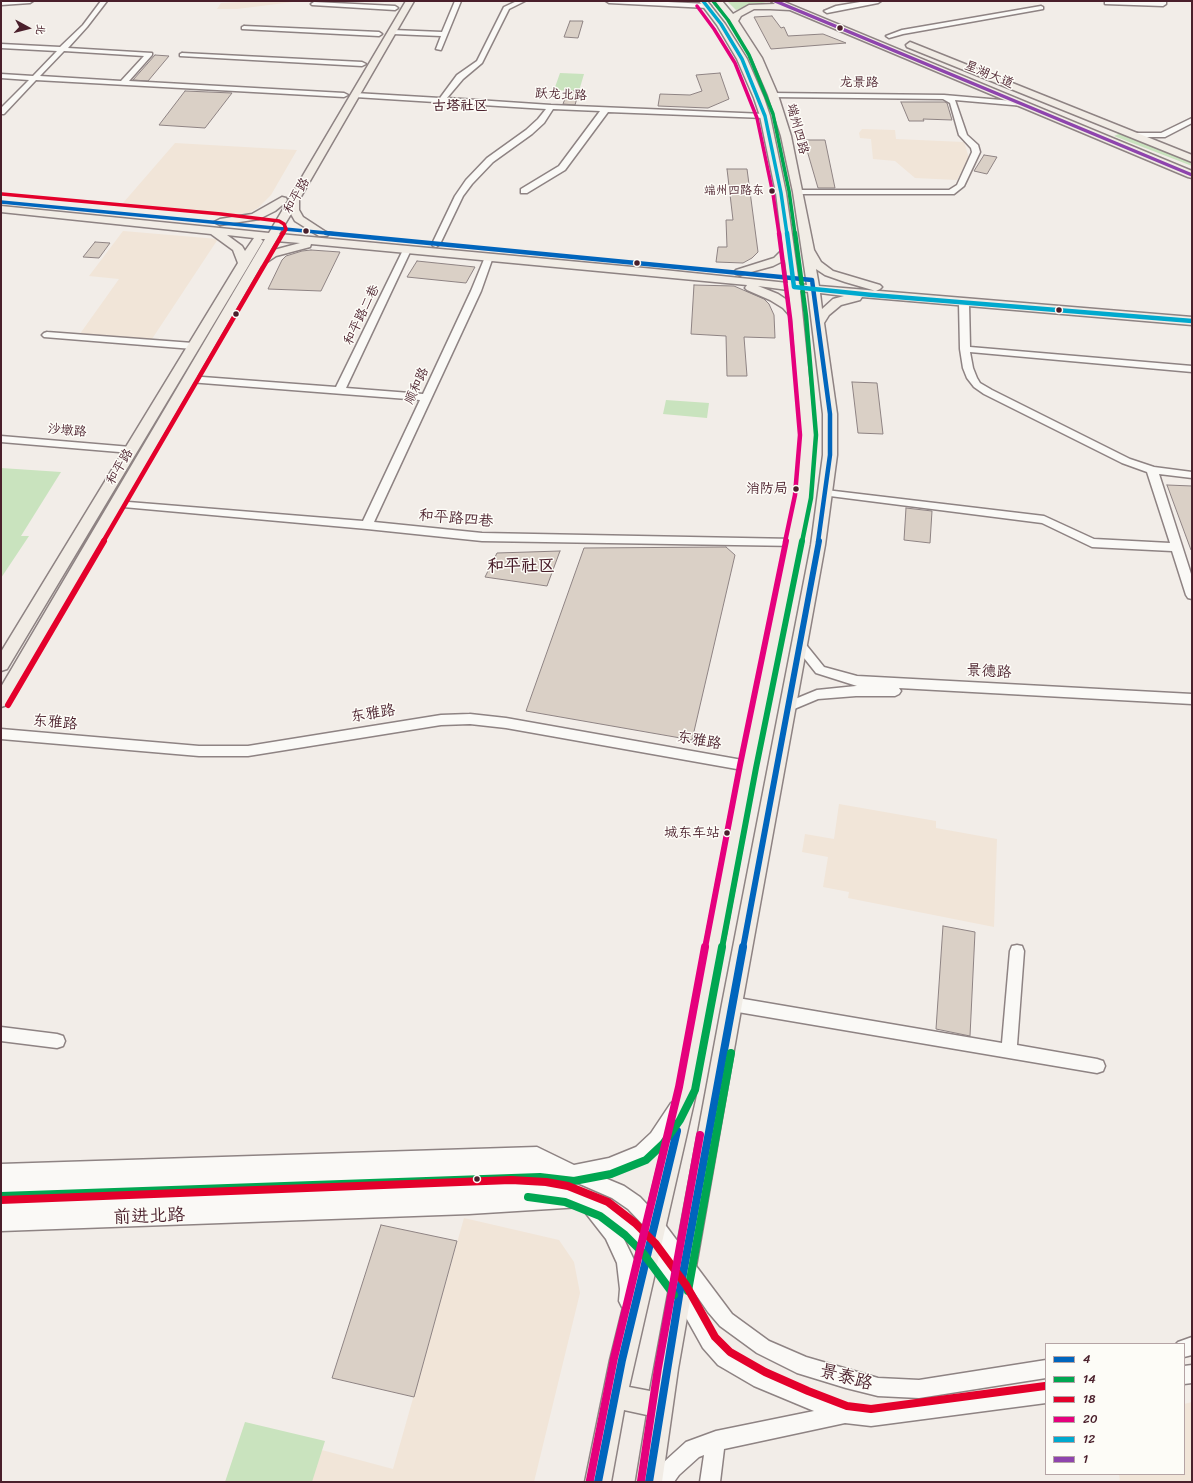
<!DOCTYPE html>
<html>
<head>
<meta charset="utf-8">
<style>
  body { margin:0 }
  #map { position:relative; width:1193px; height:1483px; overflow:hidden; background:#f2ede8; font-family:Sriracha,"LXGW WenKai TC",sans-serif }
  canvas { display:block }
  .frame { position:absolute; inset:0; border:2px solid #4a1f2b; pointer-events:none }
  .legend { position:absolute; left:1045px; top:1343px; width:140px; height:132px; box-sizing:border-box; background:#fdfcf7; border:1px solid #b5a4a5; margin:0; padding:5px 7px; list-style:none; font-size:12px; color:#4a1f2b }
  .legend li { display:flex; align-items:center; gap:8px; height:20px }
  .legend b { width:20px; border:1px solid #b5a4a5 }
  .north { position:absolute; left:8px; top:8px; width:40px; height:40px; -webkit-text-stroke:3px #fdfcf7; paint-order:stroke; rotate:97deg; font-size:11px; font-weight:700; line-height:16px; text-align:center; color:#4a1f2b }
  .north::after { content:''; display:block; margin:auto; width:14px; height:18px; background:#4a1f2b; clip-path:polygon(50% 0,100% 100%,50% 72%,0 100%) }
</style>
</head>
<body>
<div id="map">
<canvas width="1193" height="1483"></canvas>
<div class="frame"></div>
<ul class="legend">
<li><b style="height:5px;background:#0065bd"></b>4</li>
<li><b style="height:5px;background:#00a651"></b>14</li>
<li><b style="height:5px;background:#e4002b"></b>18</li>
<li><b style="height:5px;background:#e5007d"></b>20</li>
<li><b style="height:5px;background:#00a9ce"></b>12</li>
<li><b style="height:5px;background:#8e44ad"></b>1</li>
</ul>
<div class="north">北</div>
</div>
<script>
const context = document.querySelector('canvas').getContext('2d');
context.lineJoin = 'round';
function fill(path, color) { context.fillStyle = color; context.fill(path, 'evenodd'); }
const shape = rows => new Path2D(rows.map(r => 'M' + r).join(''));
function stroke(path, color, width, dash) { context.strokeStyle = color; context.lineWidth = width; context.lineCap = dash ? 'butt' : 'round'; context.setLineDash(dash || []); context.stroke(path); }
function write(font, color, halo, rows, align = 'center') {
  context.font = font + ' Sriracha,"LXGW WenKai TC",sans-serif'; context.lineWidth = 3; context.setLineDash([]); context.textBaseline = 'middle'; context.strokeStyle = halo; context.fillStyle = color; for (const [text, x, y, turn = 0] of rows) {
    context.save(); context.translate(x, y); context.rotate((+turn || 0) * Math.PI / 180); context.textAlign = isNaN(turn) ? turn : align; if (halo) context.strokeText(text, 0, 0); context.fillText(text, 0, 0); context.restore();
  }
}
const built = shape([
  [258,1,301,1,237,9,217,9,221,3],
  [862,129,895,130,896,139,964,142,969,158,957,180,915,178,895,161,873,159,871,139,860,138,859,133],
  [175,143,297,150,271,195,258,208,248,213,237,214,220,214,123,203],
  [123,231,218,239,150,342,77,338,119,279,89,276],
  [839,804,936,821,936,828,997,839,994,927,848,898,849,892,823,887,828,857,802,852,805,834,834,839],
  [464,1218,559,1240,574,1262,580,1293,534,1482,307,1482,318,1449,393,1469],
  [1192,1402,1192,1482,1120,1482,1119,1474,1184,1474,1184,1404]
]);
const green = shape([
  [727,1,765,1,766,2,736,10],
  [560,73,584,74,579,91,554,90],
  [1121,133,1192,160,1192,166,1114,136],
  [666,400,709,403,707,418,663,414],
  [1,468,61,472,21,536,29,536,1,578],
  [245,1422,325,1441,312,1482,225,1482]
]);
const building = shape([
  [772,16,781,28,784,27,788,36,823,34,846,43,771,49,754,17,772,16],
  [570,21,583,21,578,38,564,37,570,21],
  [155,55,169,56,148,81,133,80,155,55],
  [720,73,729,99,708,108,658,106,660,94,690,95,702,91,696,75,720,73],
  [185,91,232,93,205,128,159,125,185,91],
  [568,91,579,91,575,105,563,104,568,91],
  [901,102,945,102,947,103,952,120,923,119,924,121,909,121,901,102],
  [804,140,825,140,835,188,818,188,804,140],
  [984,155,997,157,987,174,974,171,984,155],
  [727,169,747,169,758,252,752,258,743,263,716,262,718,247,727,247,726,220,733,220,727,169],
  [95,242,110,243,99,258,83,257,95,242],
  [311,250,340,252,321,291,268,289,282,260,286,256,302,251,311,250],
  [417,261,475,267,466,283,407,277,417,261],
  [694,285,734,286,764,299,769,304,774,315,775,338,744,337,747,376,727,376,726,336,691,334,694,285],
  [852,382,877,383,883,434,858,433,852,382],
  [1167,485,1192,486,1192,550,1191,550,1167,485],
  [906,508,932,511,930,543,904,540,906,508],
  [726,547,735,555,692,740,526,711,584,548,726,547],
  [560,551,547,586,485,577,497,553,560,551],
  [943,926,975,932,970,1036,936,1029,943,926],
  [381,1225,457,1241,414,1397,332,1378,381,1225]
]);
const minor = shape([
  [1,1,33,1,30,3,1,5,1,1],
  [101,1,107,1,87,27,68,48,152,53,152,55,129,81,344,93,348,95,344,97,36,80,4,114,1,114,1,108,29,80,1,78,1,74,33,76,57,51,1,48,1,44,60,47,83,25,101,1],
  [64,51,144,56,121,81,40,76,64,51],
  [455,1,461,1,441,50,436,49,441,36,393,34,390,32,393,30,442,32,455,1],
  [517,1,525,1,509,9,482,63,463,79,447,98,551,105,765,114,769,116,765,118,608,112,565,170,527,193,521,193,521,189,559,166,600,111,553,109,544,123,532,134,493,162,472,184,463,196,440,244,436,247,433,246,432,244,455,196,466,180,487,158,526,130,538,119,546,109,355,97,351,95,355,93,440,98,457,75,477,61,504,7,517,1],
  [606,1,648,1,708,4,711,6,708,8,609,3,606,1],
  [866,1,881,1,878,3,827,13,824,11,836,6,866,1],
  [1107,1,1166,1,1166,4,1163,6,1105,4,1105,2,1107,1],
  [314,2,395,6,398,8,395,10,312,5,311,4,314,2],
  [1041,6,1043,7,1043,9,903,34,889,38,886,36,902,30,1041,6],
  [244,26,379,32,382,34,379,36,242,29,242,27,244,26],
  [182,53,362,62,366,64,362,66,180,56,180,54,182,53],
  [770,93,944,95,1024,102,1028,104,1024,106,955,100,967,135,978,145,980,152,964,186,954,194,795,194,795,190,949,190,957,185,972,152,971,148,959,135,950,103,943,99,773,97,769,95,770,93],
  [1192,118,1192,123,1165,137,1134,137,1130,135,1134,133,1161,133,1192,118],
  [407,247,411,250,346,388,423,394,471,291,485,257,489,254,493,257,481,291,374,522,482,533,794,539,798,540,800,543,798,546,482,541,367,529,112,506,111,504,112,502,116,501,363,521,420,400,189,382,184,379,189,376,336,387,403,250,407,247],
  [964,300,969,303,970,347,1192,366,1192,372,970,352,973,368,977,378,980,383,992,390,1130,459,1154,467,1192,472,1192,478,1159,474,1192,577,1192,599,1188,598,1186,595,1172,551,1092,547,1042,523,822,495,821,493,822,491,826,490,1044,516,1094,539,1170,543,1147,472,1122,463,984,394,974,387,967,378,963,368,960,349,959,303,964,300],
  [47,332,193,343,198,346,193,349,44,337,42,335,44,333,47,332],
  [1,436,131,447,136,450,131,453,1,442,1,436],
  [799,640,803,641,824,667,857,676,1192,694,1192,704,899,688,901,691,899,694,895,696,856,696,818,699,787,712,783,710,781,707,783,704,817,690,856,686,874,686,857,686,816,673,793,644,795,641,799,640],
  [470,714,506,718,748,761,753,762,755,766,753,770,748,771,506,728,470,724,441,725,248,756,199,756,1,739,1,729,199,746,248,746,441,715,470,714],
  [1017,945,1022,946,1024,951,1017,1045,1097,1059,1103,1061,1105,1066,1103,1071,1097,1073,732,1011,727,1009,724,1004,727,999,732,997,1002,1043,1010,951,1012,946,1017,945],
  [1,1027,57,1034,63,1036,65,1041,63,1046,57,1048,1,1041,1,1027],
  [677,1100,683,1103,685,1108,663,1145,648,1159,609,1174,600,1176,624,1186,640,1197,660,1218,732,1314,769,1341,806,1357,878,1378,919,1380,1046,1360,1046,1378,919,1398,878,1396,846,1388,797,1373,757,1353,720,1326,708,1312,679,1270,648,1230,628,1209,612,1198,573,1181,540,1177,1,1196,1,1164,537,1147,574,1165,609,1158,636,1147,651,1133,671,1103,677,1100],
  [511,1180,545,1182,567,1186,585,1192,610,1203,636,1223,655,1242,686,1284,715,1336,732,1351,768,1372,808,1390,845,1405,871,1408,1046,1385,1046,1403,871,1426,845,1423,724,1449,720,1482,700,1482,704,1455,699,1457,679,1475,674,1482,653,1482,665,1461,686,1442,716,1431,814,1411,754,1386,718,1365,703,1348,674,1296,643,1254,621,1233,635,1262,638,1289,637,1301,634,1307,628,1310,622,1307,619,1301,620,1289,617,1263,606,1239,581,1207,469,1214,1,1231,1,1200,511,1180],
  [1192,1337,1192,1355,1184,1357,1184,1344,1176,1344,1178,1342,1192,1337],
  [1192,1365,1192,1383,1184,1384,1184,1366,1192,1365]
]);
const major = shape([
  [406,1,414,1,299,200,299,210,303,217,329,234,327,236,319,236,295,221,291,214,279,234,654,269,788,283,785,260,773,266,740,275,736,274,734,272,736,270,774,258,783,249,776,193,760,116,754,98,737,59,717,25,699,1,707,1,725,24,747,59,764,98,770,116,786,193,799,284,807,285,793,192,781,136,768,95,752,58,730,22,713,1,722,1,733,14,749,5,775,4,771,1,782,1,1192,171,1192,178,1188,177,790,10,770,9,754,9,741,16,738,21,762,58,778,95,791,136,814,250,821,262,833,271,880,285,882,287,880,289,876,291,845,282,825,275,816,269,819,286,1192,317,1192,325,862,297,860,300,841,305,829,315,824,323,837,414,837,455,825,545,742,1004,678,1369,662,1482,636,1482,647,1415,624,1410,611,1482,585,1482,610,1360,677,1089,739,766,796,496,801,435,792,318,783,308,770,300,747,290,745,288,747,285,311,244,310,247,276,256,261,266,7,705,1,707,1,687,265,239,261,239,263,241,250,263,7,669,1,671,1,652,238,263,233,250,211,234,1,212,1,206,269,233,406,1],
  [227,235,254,238,245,251,242,246,227,235],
  [276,241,300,243,270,251,276,241],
  [758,286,788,290,790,302,778,294,758,286],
  [800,291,808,292,823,414,823,455,811,545,722,1004,650,1391,629,1387,697,1089,757,766,810,496,815,435,800,291],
  [820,293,844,296,833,299,822,309,820,293],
  [910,42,1192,155,1192,162,907,47,906,45,910,42],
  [282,197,286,198,287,200,286,202,275,211,259,219,220,225,214,222,220,219,252,214,282,197]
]);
const bus1Far3 = shape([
  [1,202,337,234]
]);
const bus1Far2 = shape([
  [326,233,812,280,830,414,830,455,818,542]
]);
const bus1Far1 = shape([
  [743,948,819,541]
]);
const bus1 = shape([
  [598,1482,622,1360,677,1131],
  [649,1482,680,1290,743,947]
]);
const bus2Far3 = shape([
  [713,1,728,20,749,55,773,114,789,191,795,234]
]);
const bus2Far2 = shape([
  [795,233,806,316,816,435,811,498,802,542]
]);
const bus2Far1 = shape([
  [722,948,756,768,802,541]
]);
const bus2 = shape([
  [1,1196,540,1177,574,1181,611,1174,646,1160,663,1144,680,1120,695,1090,722,947],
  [528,1197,565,1202,600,1216,625,1235,643,1253,674,1295],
  [688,1291,731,1053]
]);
const bus3Far3 = shape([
  [2,194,221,214,279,221,284,224,286,229,283,234]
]);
const bus3Far2 = shape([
  [103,542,283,233]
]);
const bus3Far1 = shape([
  [8,705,104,541]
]);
const bus3 = shape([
  [1,1200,511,1180,546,1182,568,1186,608,1202,635,1223,655,1243,686,1285,715,1337,730,1352,765,1372,808,1391,847,1406,871,1409,1045,1386]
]);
const bus4Far3 = shape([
  [697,6,714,29,735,63,757,118,773,194,779,234]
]);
const bus4Far2 = shape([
  [779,233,790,318,800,435,795,495,785,542]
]);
const bus4Far1 = shape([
  [705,948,740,765,786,541]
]);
const bus4 = shape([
  [590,1480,614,1358,679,1087,705,947],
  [641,1481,658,1368,700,1135]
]);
const bus5Far1 = shape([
  [703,1,721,24,742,59,765,116,781,193,787,234]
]);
const bus5 = shape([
  [787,233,794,287,872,295,1192,321]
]);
const bus6 = shape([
  [775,1,1192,175]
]);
const markers = [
  [840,28,3.5,"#4a1f2b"],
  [772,191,3.5,"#4a1f2b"],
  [306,231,3.5,"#4a1f2b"],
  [637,263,3.5,"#4a1f2b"],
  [1059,310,3.5,"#4a1f2b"],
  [236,314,3.5,"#4a1f2b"],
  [796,489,3.5,"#4a1f2b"],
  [727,833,3.5,"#4a1f2b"],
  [477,1179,3.5,"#4a1f2b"]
];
const farBusnames = [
  ["端州四路东",764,191]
];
const farStreetnames = [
  ["星湖大道",989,75,22],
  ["龙景路",859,83,1],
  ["跃龙北路",561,95,3],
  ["端州四路",797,129,75],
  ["和平路",297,196,-60],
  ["和平路二巷",362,315,-64],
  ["顺和路",417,386,-65],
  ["沙墩路",67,431,5],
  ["和平路",120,467,-59]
];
const farQuarternames = [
  ["古塔社区",460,106]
];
const busNames = [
  ["消防局",788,489],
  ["城东车站",720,833]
];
const streetNames = [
  ["和平路四巷",456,519,5],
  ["景德路",989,672,3],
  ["东雅路",373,714,-9],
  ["东雅路",55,723,5],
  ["东雅路",699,741,10]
];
const quarterNames = [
  ["和平社区",521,567]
];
const nearStreetnames = [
  ["前进北路",149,1217,-2],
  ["景泰路",846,1378,15]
];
fill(built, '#f1e5d8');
fill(green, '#c9e3be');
fill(building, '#dad0c6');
stroke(building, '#8e8383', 1);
stroke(minor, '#8e8383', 3);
stroke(major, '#8e8383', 3);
fill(minor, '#faf9f6');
fill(major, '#f1ece5');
stroke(bus1Far3, '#0065bd', 3.5);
stroke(bus1Far2, '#0065bd', 4.5);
stroke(bus1Far1, '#0065bd', 6);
stroke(bus1, '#0065bd', 8);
stroke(bus2Far3, '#00a651', 3.5);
stroke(bus2Far2, '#00a651', 4.5);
stroke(bus2Far1, '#00a651', 6);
stroke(bus2, '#00a651', 8);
stroke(bus3Far3, '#e4002b', 3.5);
stroke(bus3Far2, '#e4002b', 4.5);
stroke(bus3Far1, '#e4002b', 6);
stroke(bus3, '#e4002b', 8);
stroke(bus4Far3, '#e5007d', 3.5);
stroke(bus4Far2, '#e5007d', 4.5);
stroke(bus4Far1, '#e5007d', 6);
stroke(bus4, '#e5007d', 8);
stroke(bus5Far1, '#00a9ce', 3.5);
stroke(bus5, '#00a9ce', 4.5);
stroke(bus6, '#8e44ad', 3.5);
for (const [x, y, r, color] of markers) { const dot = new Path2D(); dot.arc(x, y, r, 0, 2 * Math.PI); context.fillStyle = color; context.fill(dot); stroke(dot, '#fdfcf7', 1.5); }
write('12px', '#4a1f2b', '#fdfcf7', farBusnames, 'right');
write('13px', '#4a1f2b', '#fdfcf7', farStreetnames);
write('bold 14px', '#4a1f2b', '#fdfcf7', farQuarternames);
write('14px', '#4a1f2b', '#fdfcf7', busNames, 'right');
write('15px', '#4a1f2b', '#fdfcf7', streetNames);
write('bold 17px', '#4a1f2b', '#fdfcf7', quarterNames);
write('18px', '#4a1f2b', '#fdfcf7', nearStreetnames);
</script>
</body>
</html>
